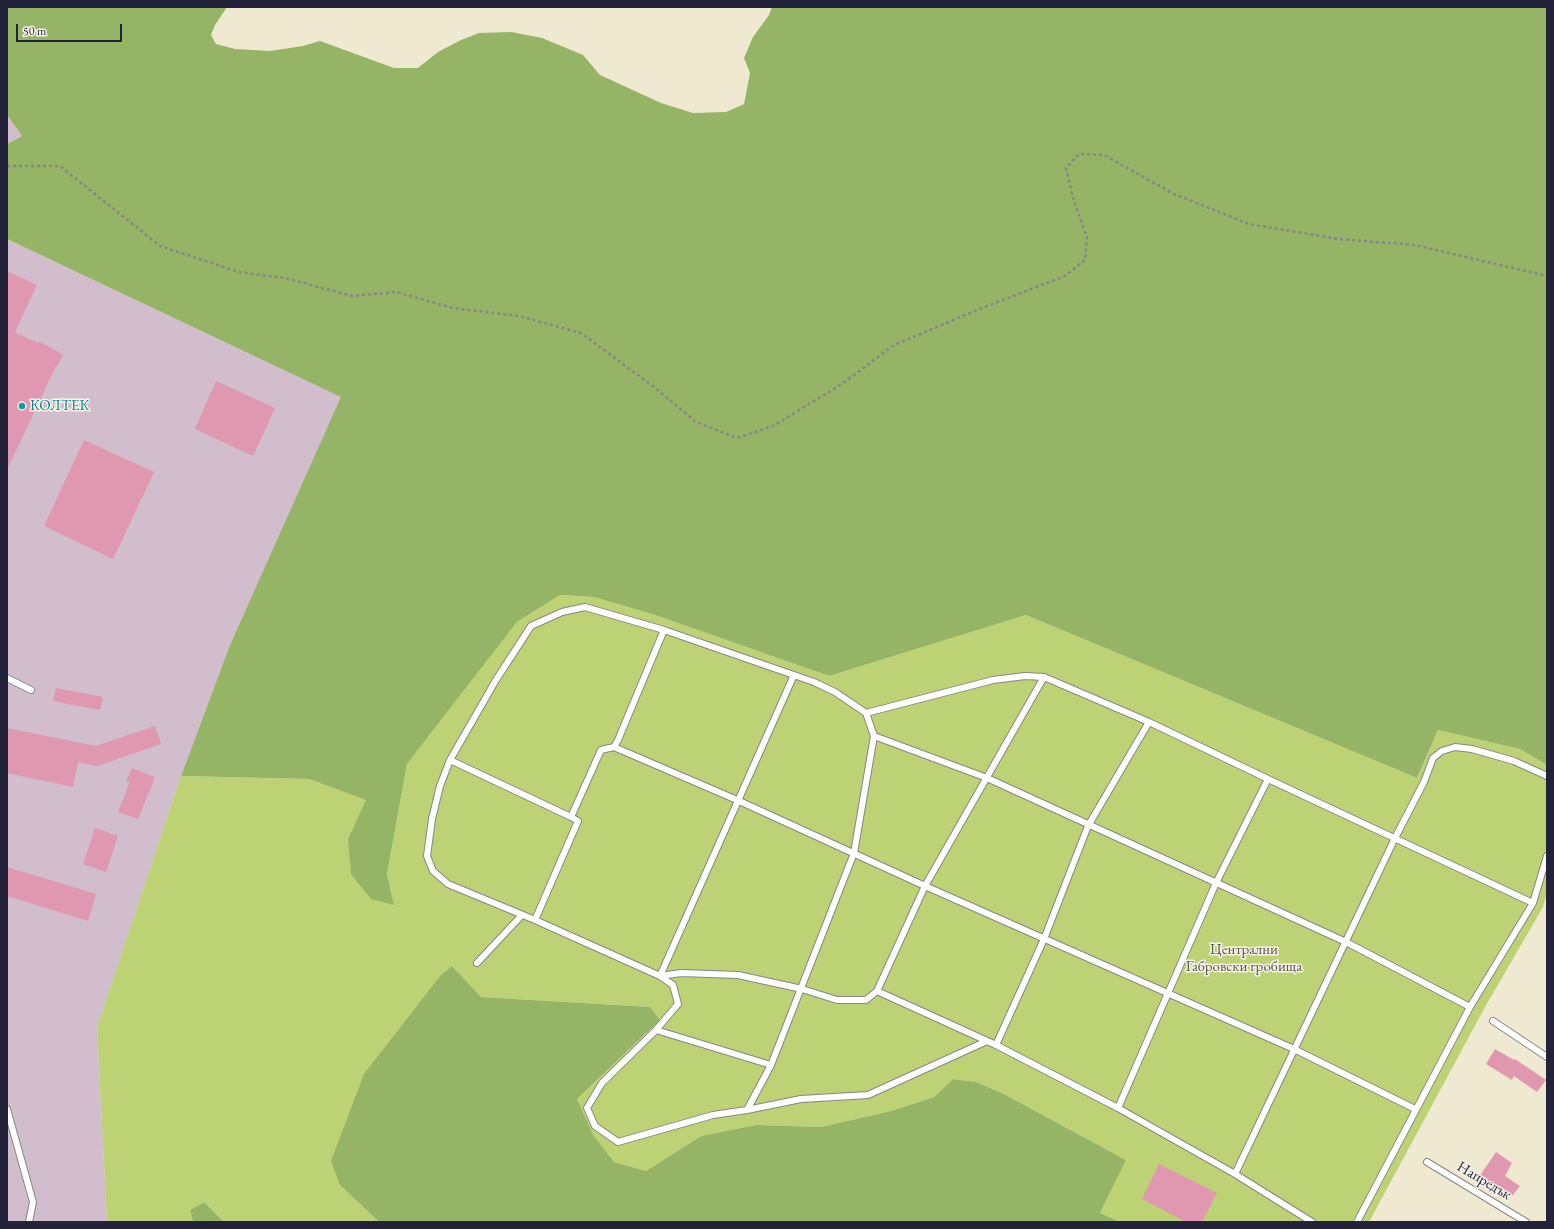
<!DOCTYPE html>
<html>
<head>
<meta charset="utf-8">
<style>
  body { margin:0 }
  #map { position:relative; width:1554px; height:1229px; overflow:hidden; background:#eee9d0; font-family:"EB Garamond",serif }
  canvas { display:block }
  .frame { position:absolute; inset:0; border:8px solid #22223b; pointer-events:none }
  .scale { position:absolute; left:16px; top:24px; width:106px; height:18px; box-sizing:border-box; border:2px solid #22223b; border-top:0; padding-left:5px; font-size:12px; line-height:14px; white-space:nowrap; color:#22223b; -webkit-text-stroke:3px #f7f3e8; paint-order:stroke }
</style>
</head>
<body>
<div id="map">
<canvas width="1554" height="1229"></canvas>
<div class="frame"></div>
<div class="scale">50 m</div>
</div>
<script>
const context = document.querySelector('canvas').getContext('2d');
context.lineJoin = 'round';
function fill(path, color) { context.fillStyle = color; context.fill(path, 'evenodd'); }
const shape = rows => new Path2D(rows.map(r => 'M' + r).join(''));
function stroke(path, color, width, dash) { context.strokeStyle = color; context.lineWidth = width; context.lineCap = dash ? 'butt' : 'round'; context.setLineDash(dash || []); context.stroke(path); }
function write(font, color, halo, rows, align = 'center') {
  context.font = font + ' "EB Garamond",serif'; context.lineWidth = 3; context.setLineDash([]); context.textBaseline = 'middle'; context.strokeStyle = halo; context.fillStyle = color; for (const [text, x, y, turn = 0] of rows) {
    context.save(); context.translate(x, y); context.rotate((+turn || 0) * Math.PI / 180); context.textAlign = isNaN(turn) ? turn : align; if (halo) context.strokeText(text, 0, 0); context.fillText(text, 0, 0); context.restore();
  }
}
const industrial = shape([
  [7,115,22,136,7,144],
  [7,239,342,397,230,645,181,776,97,1027,107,1222,7,1222]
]);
const green = shape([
  [560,595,594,597,655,615,829,676,1026,615,1417,778,1438,730,1520,749,1547,765,1547,892,1543,907,1485,1007,1369,1222,1120,1222,1100,1213,1126,1160,1002,1093,976,1082,953,1079,934,1097,891,1111,821,1127,756,1125,701,1136,646,1171,614,1162,590,1132,577,1099,660,1020,650,1007,481,997,452,966,340,1185,379,1222,224,1222,204,1202,190,1210,193,1222,107,1222,97,1027,181,776,309,779,367,800,348,839,394,905,387,874,407,764,517,622]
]);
const forest = shape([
  [7,7,227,7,215,25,211,35,216,44,235,49,270,51,303,46,320,41,394,68,418,68,438,52,461,40,479,33,511,32,542,38,583,55,600,75,661,103,693,113,726,112,744,104,750,73,744,58,753,37,769,15,772,7,1547,7,1547,765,1520,749,1438,730,1417,778,1026,615,829,676,655,615,594,597,560,595,517,622,407,764,387,874,394,905,371,899,351,874,348,839,366,800,309,779,181,776,230,645,341,397,7,239,7,144,22,136,7,115],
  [452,966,481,997,650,1007,660,1020,577,1099,593,1135,614,1162,646,1171,701,1136,756,1125,821,1127,891,1111,934,1097,953,1079,976,1082,1002,1093,1126,1160,1100,1213,1120,1222,379,1222,340,1185,331,1161,364,1074,441,975],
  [204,1202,224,1222,193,1222,190,1210]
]);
const building = shape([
  [7,271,37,285,15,332,38,343,39,341,63,355,57,367,56,366,7,470],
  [216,381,275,408,253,456,195,429],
  [84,440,154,472,113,559,44,526],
  [56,688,103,697,100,710,53,701],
  [155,726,161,744,97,766,78,762,73,787,7,773,7,728,96,746],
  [132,768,155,777,138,819,118,812,130,782,126,781],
  [95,828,118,836,106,872,83,864],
  [7,867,96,894,88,921,7,896],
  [1495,1049,1514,1060,1515,1059,1546,1080,1537,1092,1514,1076,1512,1080,1486,1064],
  [1496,1152,1512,1163,1505,1176,1520,1186,1512,1196,1499,1186,1498,1189,1479,1177],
  [1159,1164,1217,1193,1202,1222,1186,1222,1142,1199]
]);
const path = shape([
  [7,166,60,166,160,246,239,272,285,278,352,296,396,292,453,308,519,316,581,333,654,387,696,422,737,438,773,426,842,384,894,345,982,308,1065,276,1085,260,1087,237,1074,202,1066,168,1079,154,1104,155,1174,194,1249,224,1339,239,1415,245,1547,276]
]);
const service = shape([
  [664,630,585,607,562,612,531,626,496,680,450,760,440,786,432,819,427,856,433,871,448,884,535,920,660,976,681,973,738,975,802,989,837,1000,866,1000,877,991,996,1045,1118,1108,1235,1174,1312,1222],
  [794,675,660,976,673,985,678,1004,656,1030,602,1083,587,1108,595,1126,618,1142,713,1115,747,1110,801,1099,868,1095,987,1041],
  [7,678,31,690],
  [866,713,993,680,1025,676,1044,677,1149,722,1268,779,1533,903],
  [874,736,987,778,1346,942,1470,1007],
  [614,747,737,800,925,886,1294,1049,1415,1109],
  [450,760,571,817],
  [535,920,578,821,571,817,601,750,614,747,618,740,664,630,814,682,835,692,866,713,874,736,854,853,771,1065,747,1110],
  [477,963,522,915],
  [877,991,925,886,1044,677],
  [1493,1021,1547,1057],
  [656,1030,771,1065],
  [996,1045,1044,939,1088,826,1149,722],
  [1118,1108,1216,883,1268,779],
  [7,1109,33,1202,29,1222],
  [1427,1162,1526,1222],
  [1235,1174,1395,838,1424,782,1433,758,1442,751,1455,747,1472,749,1514,761,1547,776],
  [1357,1222,1470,1007,1533,903,1547,856]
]);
const markers = [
  [22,406,4,"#0f9aa8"]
];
const cultureNames = [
  ["КОЛТЕК",30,406]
];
const parkNames = [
  ["Централни",1244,950],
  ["Габровски гробища",1244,967]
];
const streetNames = [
  ["Напредък",1484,1181,31]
];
fill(industrial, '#d1bdcb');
fill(green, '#bdd275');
fill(forest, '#96b466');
fill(building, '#e098b1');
stroke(service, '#888686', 8);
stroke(path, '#888686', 2.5, [3, 3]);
stroke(service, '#fff', 6);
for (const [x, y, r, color] of markers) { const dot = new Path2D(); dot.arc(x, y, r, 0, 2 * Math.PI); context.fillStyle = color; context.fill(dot); stroke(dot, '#f7f3e8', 1.5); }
write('15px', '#0d838f', '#f7f3e8', cultureNames, 'left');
write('15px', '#50574c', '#f7f3e8', parkNames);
write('15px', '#22223b', '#f7f3e8', streetNames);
</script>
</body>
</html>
